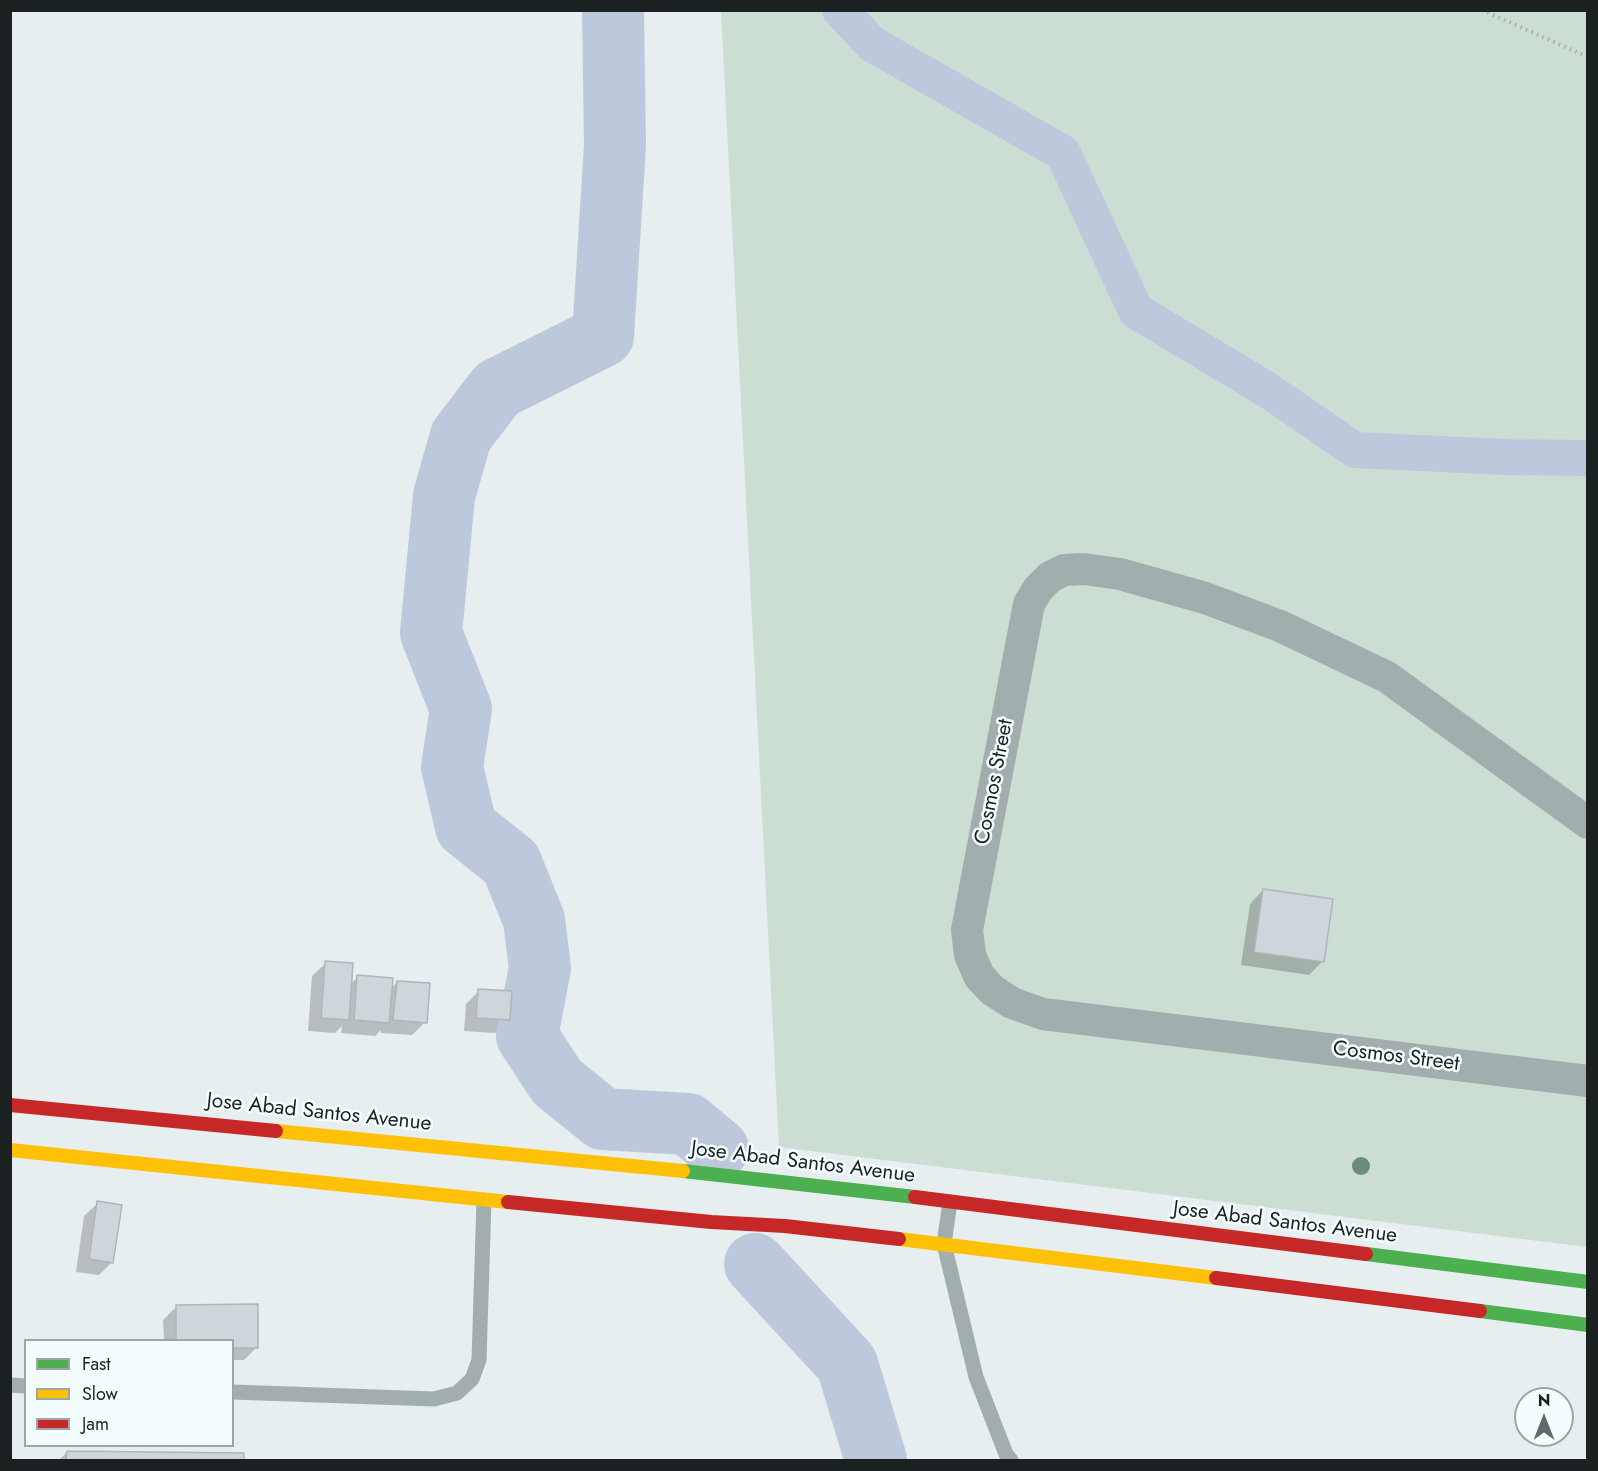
<!DOCTYPE html>
<html>
<head>
<meta charset="utf-8">
<style>
  body { margin:0 }
  #map { position:relative; width:1598px; height:1471px; overflow:hidden; background:#e6eef0; font-family:Jost,sans-serif }
  canvas { display:block }
  .frame { position:absolute; inset:0; border:12px solid #1b2021; pointer-events:none }
  .legend { position:absolute; left:24px; top:1339px; width:210px; height:108px; box-sizing:border-box; background:#f4fdfe; border:2px solid #9da5a6; margin:0; padding:8px 10px; list-style:none; font-size:18px; color:#1b2021 }
  .legend li { display:flex; align-items:center; gap:12px; height:30px }
  .legend b { width:30px; border:2px solid #9da5a6 }
  .north { position:absolute; left:1514px; top:1387px; width:60px; height:60px; box-sizing:border-box; background:#f4fdfe; border:2px solid #9da5a6; border-radius:50%; rotate:0deg; font-size:16px; font-weight:700; line-height:24px; text-align:center; color:#1b2021 }
  .north::after { content:''; display:block; margin:auto; width:21px; height:27px; background:#626869; clip-path:polygon(50% 0,100% 100%,50% 72%,0 100%) }
</style>
</head>
<body>
<div id="map">
<canvas width="1598" height="1471"></canvas>
<div class="frame"></div>
<ul class="legend">
<li><b style="height:8px;background:#4caf50"></b>Fast</li>
<li><b style="height:8px;background:#ffc107"></b>Slow</li>
<li><b style="height:8px;background:#c62828"></b>Jam</li>
</ul>
<div class="north">N</div>
</div>
<script>
const context = document.querySelector('canvas').getContext('2d');
context.lineJoin = 'round';
function fill(path, color) { context.fillStyle = color; context.fill(path, 'evenodd'); }
const shape = rows => new Path2D(rows.map(r => 'M' + r).join(''));
function stroke(path, color, width, dash) { context.strokeStyle = color; context.lineWidth = width; context.lineCap = dash ? 'butt' : 'round'; context.setLineDash(dash || []); context.stroke(path); }
function write(font, color, halo, rows, align = 'center') {
  context.font = font + ' Jost,sans-serif'; context.lineWidth = 5; context.setLineDash([]); context.textBaseline = 'middle'; context.strokeStyle = halo; context.fillStyle = color; for (const [text, x, y, turn = 0] of rows) {
    context.save(); context.translate(x, y); context.rotate((+turn || 0) * Math.PI / 180); context.textAlign = isNaN(turn) ? turn : align; if (halo) context.strokeText(text, 0, 0); context.fillText(text, 0, 0); context.restore();
  }
}
const green = shape([
  [721,11,1587,11,1587,1247,779,1147]
]);
const shadow = shape([
  [1263,890,1322,962,1309,975,1241,965,1250,904],
  [326,963,350,984,358,977,390,989,397,982,425,1022,412,1035,381,1033,381,1030,375,1036,341,1033,342,1026,335,1033,308,1031,312,976],
  [479,991,509,1020,495,1033,464,1031,466,1004],
  [98,1203,112,1262,99,1275,76,1272,84,1216],
  [177,1306,257,1347,244,1360,232,1360,232,1340,164,1340,163,1320],
  [67,1452,242,1455,242,1460,59,1460]
]);
const canal = shape([
  [840,10,872,44,1063,153,1136,311,1266,389,1355,450,1505,457,1588,458]
]);
const river = shape([
  [613,10,615,145,603,336,497,389,461,436,444,496,431,633,461,709,452,767,466,827,511,863,534,920,540,968,527,1036,557,1082,603,1119,688,1124,718,1149],
  [755,1264,847,1364,876,1460]
]);
const building = shape([
  [1263,889,1333,899,1324,962,1254,952,1263,889],
  [325,961,353,963,349,1020,321,1018,325,961],
  [357,975,393,978,389,1023,354,1020,357,975],
  [397,981,430,983,427,1023,393,1020,397,981],
  [478,989,512,991,510,1020,476,1018,478,989],
  [97,1201,122,1205,113,1263,89,1259,97,1201],
  [258,1304,258,1348,232,1348,232,1340,176,1340,176,1305,258,1304],
  [67,1451,244,1453,244,1460,66,1460,67,1451]
]);
const path = shape([
  [1482,10,1588,57]
]);
const lane = shape([
  [950,1202,944,1244,976,1377,1006,1454,1011,1460],
  [10,1385,26,1386],
  [232,1392,434,1399,457,1393,472,1379,479,1360,484,1200]
]);
const street = shape([
  [1588,823,1387,677,1280,626,1205,598,1120,574,1084,569,1064,570,1050,577,1038,589,1029,604,967,930,970,955,979,976,992,990,1012,1003,1043,1014,1588,1081]
]);
const fast = shape([
  [683,1171,915,1197],
  [1366,1254,1588,1282],
  [1480,1311,1588,1325]
]);
const slow = shape([
  [276,1131,683,1171],
  [10,1150,508,1202],
  [899,1239,1216,1278]
]);
const jam = shape([
  [10,1105,276,1131],
  [915,1197,1366,1254],
  [508,1202,711,1222,785,1226,899,1239],
  [1216,1278,1480,1311]
]);
const trees = [
  [1361,1166]
];
const streetNames = [
  ["Cosmos Street",995,782,-79],
  ["Cosmos Street",1396,1057,7],
  ["Jose Abad Santos Avenue",319,1113,6],
  ["Jose Abad Santos Avenue",803,1163,7],
  ["Jose Abad Santos Avenue",1285,1223,7]
];
fill(green, '#ccddd4');
fill(shadow, '#0003');
stroke(canal, '#bdc8dc', 36);
stroke(river, '#bdc8dc', 62);
fill(building, '#ced6db');
stroke(building, '#b0b5b7', 1.5);
stroke(path, '#a2acab', 4, [1.5, 4.5]);
stroke(lane, '#a1aead', 15);
stroke(street, '#a1aead', 32);
stroke(fast, '#4caf50', 14);
stroke(slow, '#ffc107', 14);
stroke(jam, '#c62828', 14);
context.fillStyle = '#6a8b7e';
for (const [x, y] of trees) { context.beginPath(); context.arc(x, y, 9, 0, 2 * Math.PI); context.fill(); }
write('21px', '#1b2021', '#f4fdfe', streetNames);
</script>
</body>
</html>
